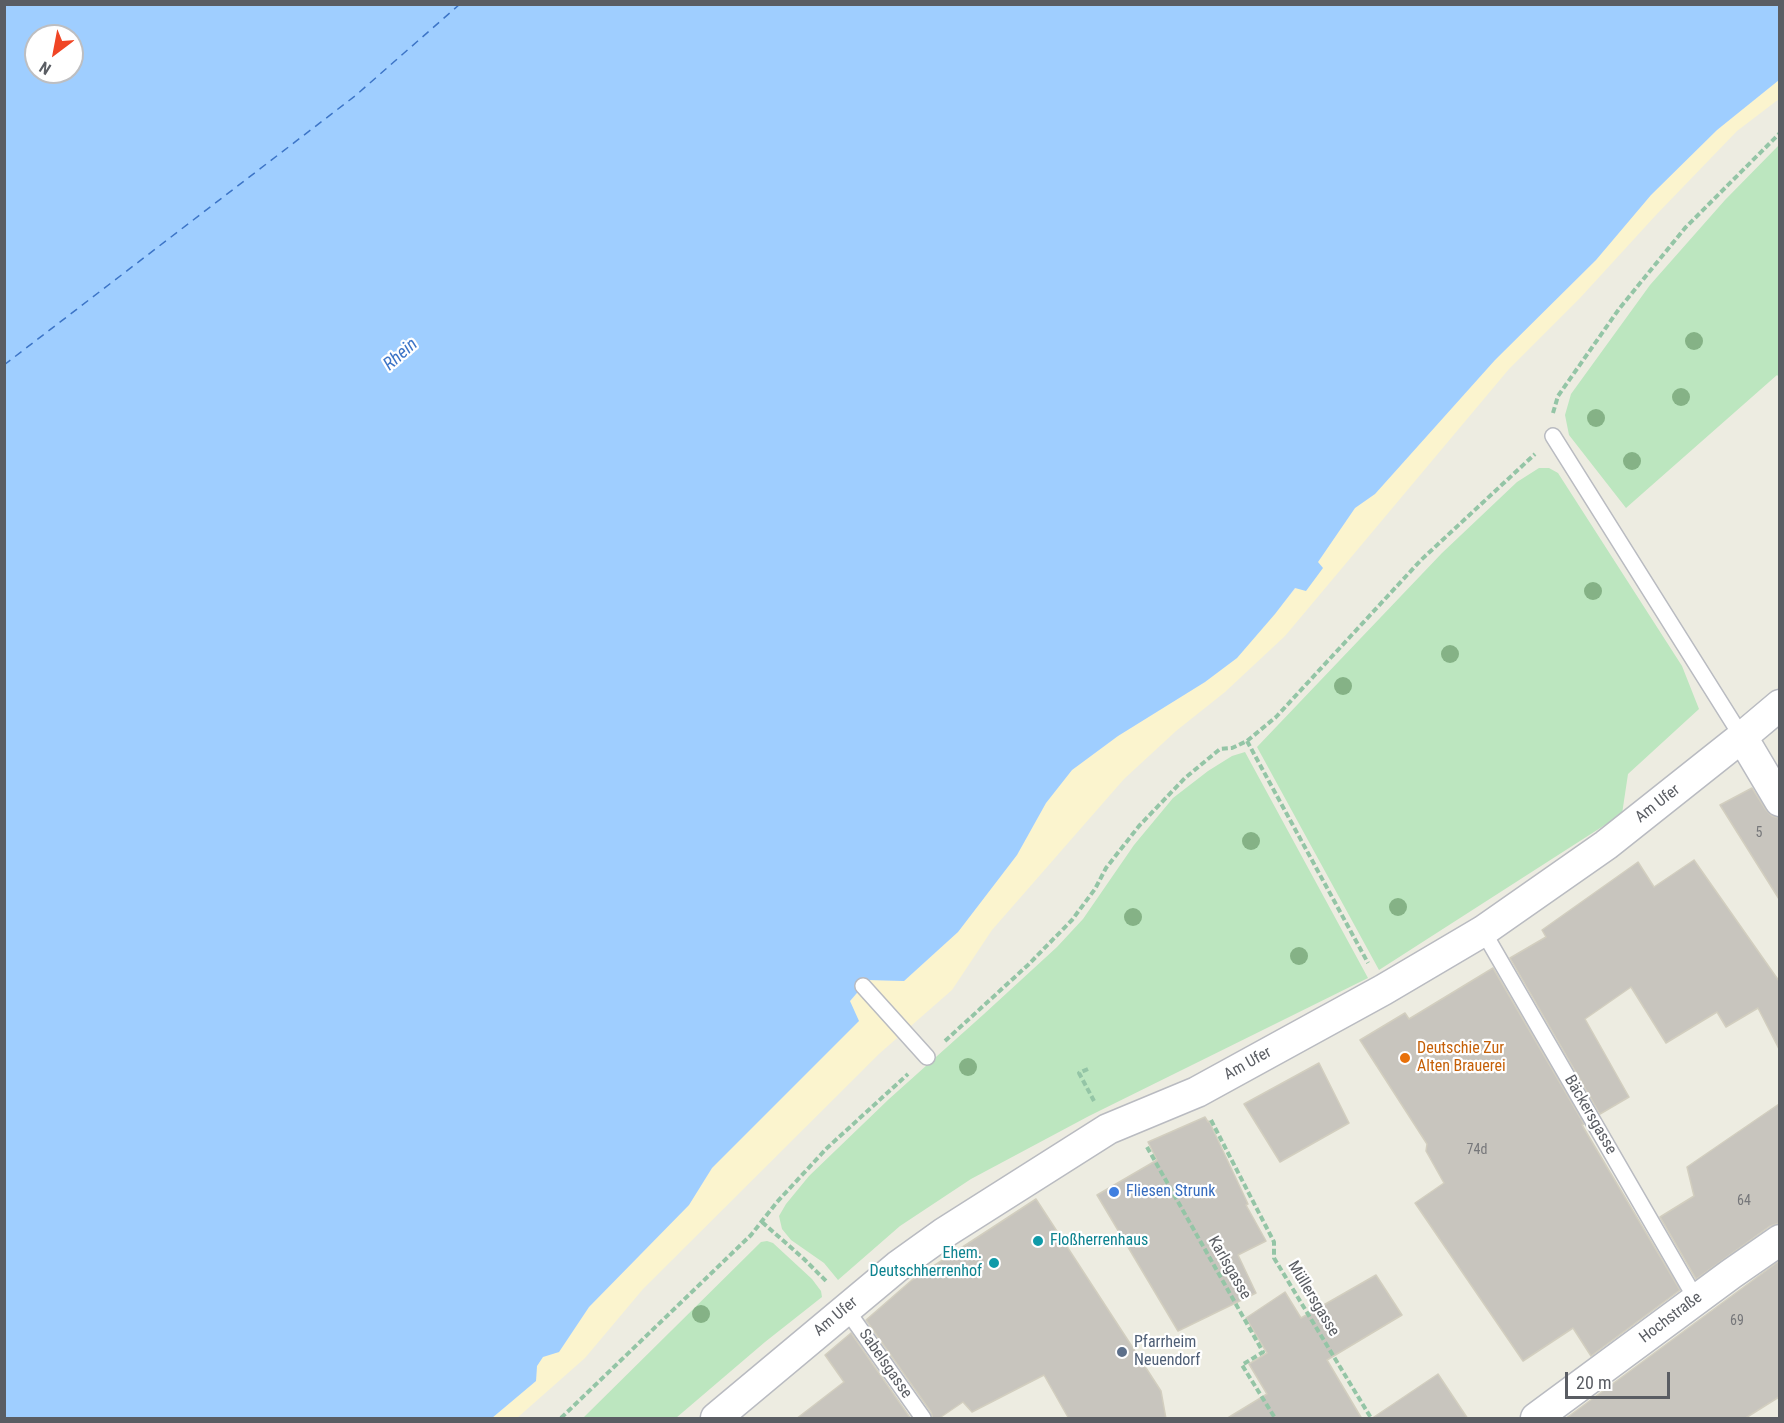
<!DOCTYPE html>
<html>
<head>
<meta charset="utf-8">
<style>
  body { margin:0 }
  #map { position:relative; width:1784px; height:1423px; overflow:hidden; background:#edece1; font-family:"Roboto Condensed",sans-serif }
  canvas { display:block }
  .frame { position:absolute; inset:0; border:6px solid #5a5d63; pointer-events:none }
  .north { position:absolute; left:24px; top:24px; width:60px; height:60px; box-sizing:border-box; background:#fff; border:2px solid #bdbec1; border-radius:50%; rotate:212deg; font-size:16px; font-weight:700; line-height:24px; text-align:center; color:#5a5d63 }
  .north::after { content:''; display:block; margin:auto; width:21px; height:27px; background:#f04525; clip-path:polygon(50% 0,100% 100%,50% 72%,0 100%) }
  .scale { position:absolute; left:1565px; top:1372px; width:105px; height:27px; box-sizing:border-box; border:3px solid #5a5d63; border-top:0; padding-left:8px; font-size:18px; line-height:21px; white-space:nowrap; color:#5a5d63; -webkit-text-stroke:4px #fff; paint-order:stroke }
</style>
</head>
<body>
<div id="map">
<canvas width="1784" height="1423"></canvas>
<div class="frame"></div>
<div class="north">N</div>
<div class="scale">20 m</div>
</div>
<script>
const context = document.querySelector('canvas').getContext('2d');
context.lineJoin = 'round';
function fill(path, color) { context.fillStyle = color; context.fill(path, 'evenodd'); }
const shape = rows => new Path2D(rows.map(r => 'M' + r).join(''));
function stroke(path, color, width, dash) { context.strokeStyle = color; context.lineWidth = width; context.lineCap = dash ? 'butt' : 'round'; context.setLineDash(dash || []); context.stroke(path); }
function write(font, color, halo, rows, align = 'center') {
  context.font = font + ' "Roboto Condensed",sans-serif'; context.lineWidth = 4.5; context.setLineDash([]); context.textBaseline = 'middle'; context.strokeStyle = halo; context.fillStyle = color; for (const [text, x, y, turn = 0] of rows) {
    context.save(); context.translate(x, y); context.rotate((+turn || 0) * Math.PI / 180); context.textAlign = isNaN(turn) ? turn : align; if (halo) context.strokeText(text, 0, 0); context.fillText(text, 0, 0); context.restore();
  }
}
const green = shape([
  [1779,145,1779,377,1777,375,1626,508,1569,435,1565,415,1571,394,1650,285,1725,200],
  [1539,468,1549,468,1558,473,1682,666,1699,709,1628,774,1622,814,1379,970,1257,747,1442,553,1517,482],
  [1245,752,1368,978,1089,1116,971,1179,900,1226,838,1280,824,1263,791,1240,782,1229,779,1216,786,1204,809,1176,889,1099,984,1014,1057,947,1083,919,1134,845,1173,798,1208,771,1232,756],
  [767,1241,773,1243,812,1279,821,1291,822,1297,765,1342,676,1418,583,1418,761,1242]
]);
const sand = shape([
  [1779,80,1779,99,1737,131,1656,215,1580,298,1509,369,1285,636,1225,692,1176,731,1124,779,992,930,952,990,880,1053,643,1289,585,1358,517,1418,492,1418,536,1381,537,1366,543,1356,559,1352,589,1307,689,1205,712,1168,868,980,904,981,958,932,1017,855,1046,803,1072,770,1118,736,1205,682,1237,658,1318,562,1355,508,1375,494,1495,360,1596,260,1651,195,1717,130]
]);
const water = shape([
  [5,5,1779,5,1779,80,1717,130,1651,195,1596,260,1495,360,1375,494,1355,508,1318,562,1323,568,1306,591,1295,588,1275,614,1237,658,1205,682,1118,736,1072,770,1046,803,1017,855,958,932,904,981,868,980,850,1001,859,1021,712,1168,689,1205,589,1307,559,1352,543,1357,537,1366,536,1381,492,1418,5,1418],
  [36,36,72,36,72,72,36,72]
]);
const ferry = shape([
  [4,365,355,96,460,4]
]);
const building = shape([
  [1752,788,1766,810,1772,816,1779,818,1779,899,1720,805,1752,788],
  [1694,860,1779,981,1779,1049,1758,1008,1726,1027,1717,1012,1666,1043,1631,987,1585,1019,1629,1097,1600,1114,1510,958,1546,937,1542,930,1638,862,1654,887,1694,860],
  [1493,968,1584,1124,1582,1125,1680,1290,1591,1356,1573,1328,1523,1361,1415,1203,1444,1183,1426,1151,1427,1144,1360,1040,1405,1013,1409,1019,1493,968],
  [1319,1063,1349,1123,1280,1162,1244,1104,1319,1063],
  [1779,1104,1779,1223,1770,1226,1696,1279,1660,1217,1694,1196,1687,1167,1779,1104],
  [1205,1117,1208,1122,1209,1121,1248,1204,1246,1205,1266,1241,1238,1255,1256,1293,1178,1331,1097,1195,1157,1160,1148,1142,1205,1117],
  [1036,1199,1161,1391,1166,1419,1069,1419,1044,1375,972,1412,963,1402,938,1419,933,1419,931,1412,866,1320,912,1280,1036,1199],
  [1779,1261,1779,1397,1744,1419,1565,1419,1779,1261],
  [1376,1275,1402,1315,1327,1360,1362,1419,1226,1419,1267,1394,1249,1364,1267,1353,1246,1318,1285,1292,1301,1318,1376,1275],
  [851,1333,911,1419,796,1419,844,1382,825,1355,851,1333],
  [1438,1374,1468,1419,1371,1419,1438,1374]
]);
const path = shape([
  [1553,413,1558,396,1619,309,1685,228,1780,133],
  [1247,741,1368,963],
  [945,1041,1028,965,1072,920,1095,889,1106,868,1139,826,1185,778,1220,749,1232,748,1247,741,1276,717,1421,560,1535,454],
  [1088,1069,1079,1073,1094,1101],
  [1211,1120,1274,1242,1274,1258,1371,1418],
  [1147,1147,1263,1352,1242,1365,1275,1418],
  [762,1222,804,1259,828,1283],
  [561,1418,751,1235,777,1202,827,1148,908,1074]
]);
const lane = shape([
  [1553,436,1742,737],
  [1483,931,1696,1299],
  [863,986,927,1057],
  [846,1309,923,1418]
]);
const street = shape([
  [1742,737,1780,801],
  [716,1418,898,1266,944,1233,1108,1129,1197,1092,1383,990,1483,931,1606,845,1742,737,1780,705],
  [1536,1418,1731,1274,1780,1240]
]);
const trees = [
  [1694,341],
  [1681,397],
  [1596,418],
  [1632,461],
  [1593,591],
  [1450,654],
  [1343,686],
  [1251,841],
  [1398,907],
  [1133,917],
  [1299,956],
  [968,1067],
  [701,1314]
];
const markers = [
  [1405,1058,6,"#e8710a"],
  [1114,1192,6,"#3f7fe0"],
  [1038,1241,6,"#0f9aa8"],
  [994,1263,6,"#0f9aa8"],
  [1122,1352,6,"#5c6f8a"]
];
const numberNames = [
  ["5",1759,833],
  ["74d",1477,1150],
  ["64",1744,1201],
  ["69",1737,1321]
];
const streetNames = [
  ["Am Ufer",1658,804,-38],
  ["Am Ufer",1248,1064,-29],
  ["Bäckersgasse",1590,1115,60],
  ["Karlsgasse",1229,1268,60],
  ["Müllersgasse",1313,1299,59],
  ["Am Ufer",836,1317,-40],
  ["Hochstraße",1671,1318,-37],
  ["Sabelsgasse",885,1364,55]
];
const foodNames = [
  ["Deutschie Zur",1417,1049],
  ["Alten Brauerei",1417,1067]
];
const shopNames = [
  ["Fliesen Strunk",1126,1192]
];
const cultureNames = [
  ["Floßherrenhaus",1050,1241],
  ["Ehem.",982,1254,"right"],
  ["Deutschherrenhof",982,1272,"right"]
];
const serviceNames = [
  ["Pfarrheim",1134,1343],
  ["Neuendorf",1134,1361]
];
const waterNames = [
  ["Rhein",401,355,-41]
];
fill(green, '#bce6bf');
fill(sand, '#fbf4ce');
fill(water, '#9fceff');
stroke(ferry, '#3d75c7', 1.5, [8, 6]);
fill(building, '#c8c5be');
stroke(building, '#d2cebf', 1.5);
stroke(lane, '#b9bbc1', 18);
stroke(street, '#b9bbc1', 33);
stroke(path, '#94c5a6', 4, [6, 3]);
stroke(lane, '#fff', 15);
stroke(street, '#fff', 30);
context.fillStyle = '#85b286';
for (const [x, y] of trees) { context.beginPath(); context.arc(x, y, 9, 0, 2 * Math.PI); context.fill(); }
for (const [x, y, r, color] of markers) { const dot = new Path2D(); dot.arc(x, y, r, 0, 2 * Math.PI); context.fillStyle = color; context.fill(dot); stroke(dot, '#fff', 2); }
write('14px', '#76777a', null, numberNames);
write('16px', '#5a5d63', '#fff', streetNames);
write('16px', '#c56008', '#fff', foodNames, 'left');
write('16px', '#366cbe', '#fff', shopNames, 'left');
write('16px', '#0d838f', '#fff', cultureNames, 'left');
write('16px', '#4e5e75', '#fff', serviceNames, 'left');
write('italic 18px', '#3d75c7', '#fff', waterNames);
</script>
</body>
</html>
